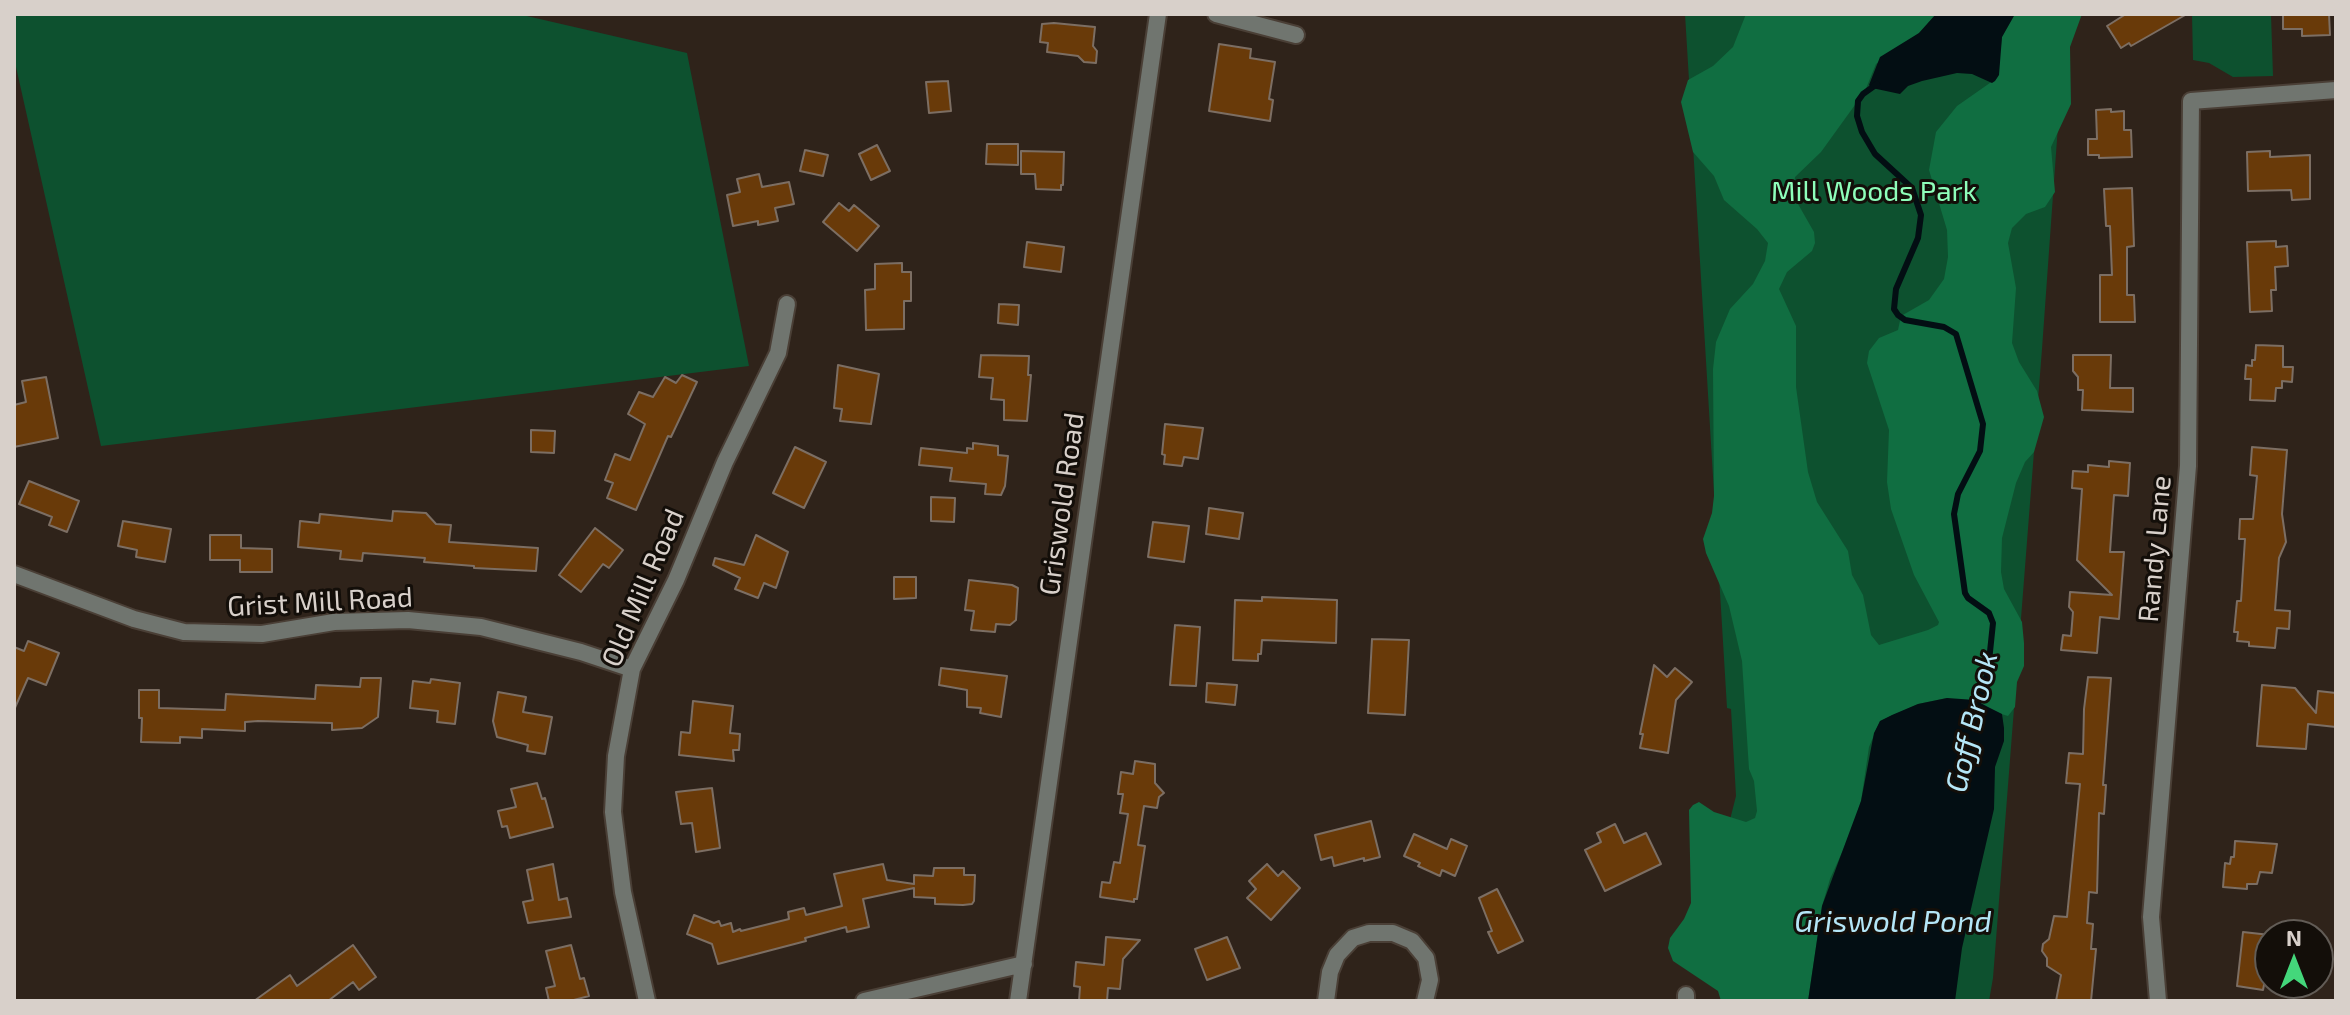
<!DOCTYPE html>
<html>
<head>
<meta charset="utf-8">
<style>
  body { margin:0 }
  #map { position:relative; width:2350px; height:1015px; overflow:hidden; background:#2f231a; font-family:"Exo 2",sans-serif }
  canvas { display:block }
  .frame { position:absolute; inset:0; border:16px solid #d8d0ca; pointer-events:none }
  .north { position:absolute; left:2254px; top:919px; width:80px; height:80px; box-sizing:border-box; background:#130e09; border:2px solid #625c56; border-radius:50%; rotate:0deg; font-size:22px; font-weight:700; line-height:32px; text-align:center; color:#d8d0ca }
  .north::after { content:''; display:block; margin:auto; width:28px; height:36px; background:#44d77b; clip-path:polygon(50% 0,100% 100%,50% 72%,0 100%) }
</style>
</head>
<body>
<div id="map">
<canvas width="2350" height="1015"></canvas>
<div class="frame"></div>
<div class="north">N</div>
</div>
<script>
const context = document.querySelector('canvas').getContext('2d');
context.lineJoin = 'round';
function fill(path, color) { context.fillStyle = color; context.fill(path, 'evenodd'); }
const shape = rows => new Path2D(rows.map(r => 'M' + r).join(''));
function stroke(path, color, width, dash) { context.strokeStyle = color; context.lineWidth = width; context.lineCap = dash ? 'butt' : 'round'; context.setLineDash(dash || []); context.stroke(path); }
function write(font, color, halo, rows, align = 'center') {
  context.font = font + ' "Exo 2",sans-serif'; context.lineWidth = 6; context.setLineDash([]); context.textBaseline = 'middle'; context.strokeStyle = halo; context.fillStyle = color; for (const [text, x, y, turn = 0] of rows) {
    context.save(); context.translate(x, y); context.rotate((+turn || 0) * Math.PI / 180); context.textAlign = isNaN(turn) ? turn : align; if (halo) context.strokeText(text, 0, 0); context.fillText(text, 0, 0); context.restore();
  }
}
const green = shape([
  [14,14,518,14,687,53,749,366,101,446,14,58],
  [1685,14,2066,14,2042,349,1993,978,1989,1001,1728,1001,1695,958,1736,796,1731,709,1727,708],
  [2192,14,2271,14,2273,76,2233,77,2209,63,2193,60]
]);
const forest = shape([
  [1746,14,1936,14,1919,33,1876,64,1865,91,1821,152,1795,177,1794,185,1798,204,1814,232,1815,243,1812,251,1787,272,1779,289,1796,326,1796,387,1808,472,1817,502,1848,551,1852,575,1863,595,1871,635,1879,645,1928,630,1938,625,1939,622,1914,575,1891,509,1887,482,1889,430,1867,363,1869,351,1879,338,1898,330,1901,316,1929,300,1944,279,1948,257,1947,230,1929,170,1936,132,1957,106,1997,78,2002,37,2015,14,2082,14,2070,47,2071,104,2051,147,2055,192,2045,207,2026,214,2012,228,2008,243,2016,288,2012,343,2019,362,2037,391,2044,417,2034,452,2025,462,2016,483,2002,538,2001,572,2004,589,2022,622,2024,643,2024,666,2017,682,2015,707,2008,716,1947,698,1918,704,1880,721,1869,747,1861,801,1853,828,1830,879,1822,906,1808,1001,1721,1001,1718,991,1673,961,1668,948,1670,938,1684,919,1691,903,1689,810,1693,805,1699,802,1714,812,1746,822,1755,818,1757,811,1754,781,1749,769,1742,661,1729,606,1706,553,1703,539,1712,513,1714,496,1713,369,1716,342,1730,309,1753,284,1765,261,1768,243,1757,229,1724,200,1714,176,1693,152,1681,102,1688,80,1713,66,1733,47]
]);
const water = shape([
  [1936,14,2015,14,2002,37,1999,75,1995,81,1992,83,1972,74,1957,73,1922,81,1908,86,1900,94,1872,88,1869,85,1880,57,1919,33],
  [1947,698,1975,700,1988,707,2002,714,2004,728,2004,741,1995,767,1994,809,1962,948,1955,1001,1808,1001,1822,906,1861,801,1874,733,1880,721,1892,715,1918,704]
]);
const stream = shape([
  [1877,84,1863,94,1858,101,1857,116,1862,132,1875,154,1912,188,1921,215,1918,238,1896,289,1894,309,1898,315,1905,320,1944,327,1956,334,1983,424,1980,451,1958,494,1954,514,1965,593,1968,598,1989,613,1993,623,1988,671,1976,709]
]);
const building = shape([
  [2126,14,2187,14,2131,46,2129,43,2121,48,2107,26,2126,14],
  [2283,14,2329,14,2330,35,2302,36,2302,29,2283,29,2283,14],
  [1054,23,1095,27,1093,46,1097,51,1096,63,1084,62,1078,56,1047,52,1048,43,1040,42,1042,24,1054,23],
  [1219,44,1251,49,1250,58,1275,62,1269,99,1273,100,1270,121,1209,111,1219,44],
  [948,81,951,111,929,113,926,82,948,81],
  [2111,109,2111,112,2124,111,2124,130,2131,130,2132,157,2099,158,2099,155,2088,155,2088,139,2097,139,2096,110,2111,109],
  [987,144,1018,144,1018,165,986,164,987,144],
  [877,145,890,171,871,180,859,154,877,145],
  [805,150,828,155,823,176,800,171,805,150],
  [1021,151,1064,152,1063,185,1061,185,1061,190,1036,189,1035,174,1021,174,1021,151],
  [2270,151,2270,157,2310,155,2310,199,2292,200,2291,190,2248,191,2247,152,2270,151],
  [759,174,762,187,789,182,794,204,775,208,778,221,758,225,758,221,733,226,727,195,740,192,737,179,759,174],
  [2132,188,2134,246,2127,247,2127,295,2134,295,2135,322,2100,322,2100,275,2112,275,2110,226,2106,226,2104,189,2132,188],
  [839,203,849,211,854,205,879,226,857,251,823,222,839,203],
  [2276,241,2276,247,2287,246,2288,266,2275,267,2276,290,2271,290,2272,311,2250,312,2247,242,2276,241],
  [1027,242,1064,247,1061,272,1024,267,1027,242],
  [902,263,902,272,911,272,911,301,904,301,904,329,866,330,865,290,875,289,875,264,902,263],
  [999,304,1019,305,1018,325,998,323,999,304],
  [2256,345,2283,346,2283,367,2293,367,2292,382,2282,381,2282,388,2276,388,2275,401,2250,400,2251,379,2245,379,2246,365,2252,366,2252,360,2255,360,2256,345],
  [981,355,1029,356,1028,375,1031,375,1027,421,1004,420,1004,400,991,399,993,378,979,377,981,355],
  [2073,355,2111,355,2110,388,2133,388,2133,412,2082,410,2083,390,2078,390,2078,377,2073,371,2073,355],
  [838,365,879,374,871,424,840,421,842,409,834,408,838,365],
  [682,375,697,382,671,437,668,436,636,510,607,498,613,483,605,480,615,454,630,460,645,424,628,414,639,392,653,397,665,377,676,383,682,375],
  [46,377,58,438,14,447,14,405,26,402,22,381,46,377],
  [1165,424,1203,428,1198,459,1184,457,1182,466,1164,464,1165,455,1162,454,1165,424],
  [531,430,555,431,554,453,531,452,531,430],
  [973,443,998,446,998,455,1008,456,1005,486,1001,495,985,494,986,484,950,481,952,468,919,465,921,448,967,453,967,448,973,449,973,443],
  [795,447,826,462,804,508,773,493,795,447],
  [2252,447,2287,450,2282,514,2286,542,2279,558,2275,610,2290,611,2289,629,2277,628,2275,648,2249,646,2249,642,2237,641,2238,632,2234,632,2237,601,2241,601,2245,539,2239,539,2240,519,2253,519,2257,476,2250,475,2252,447],
  [2109,461,2130,463,2128,496,2114,495,2110,552,2124,552,2119,619,2100,617,2097,653,2061,650,2063,635,2071,636,2073,612,2069,607,2070,592,2112,595,2077,560,2082,489,2072,488,2073,471,2088,472,2088,465,2109,467,2109,461],
  [29,481,79,501,67,532,49,525,52,517,19,504,29,481],
  [931,497,955,498,954,522,931,521,931,497],
  [1209,508,1243,513,1239,539,1206,534,1209,508],
  [393,511,426,513,436,524,451,525,449,542,538,548,536,571,474,568,474,566,424,562,425,558,363,553,362,561,340,559,341,551,298,547,300,521,319,523,320,514,392,521,393,511],
  [123,521,171,529,165,562,136,557,137,550,118,546,123,521],
  [1153,522,1189,526,1184,562,1148,557,1153,522],
  [595,528,623,550,609,568,603,564,581,592,559,575,595,528],
  [210,535,241,535,241,548,272,549,272,572,240,572,240,560,210,560,210,535],
  [756,535,788,552,776,588,764,583,758,598,735,589,740,578,713,565,715,558,744,565,756,535],
  [894,577,916,577,916,598,894,599,894,577],
  [969,580,1012,585,1018,588,1016,620,1010,625,996,624,995,632,971,630,974,611,965,610,969,580],
  [1262,597,1337,600,1336,643,1262,640,1261,654,1258,654,1258,661,1233,660,1235,600,1262,601,1262,597],
  [1175,625,1200,627,1196,686,1170,685,1175,625],
  [1372,639,1409,640,1405,715,1368,713,1372,639],
  [28,641,59,653,46,685,28,678,14,710,14,647,24,651,28,641],
  [1654,665,1667,677,1675,668,1692,682,1676,700,1668,753,1640,748,1643,734,1640,734,1654,665],
  [941,668,1007,676,1001,717,980,713,981,708,967,707,967,690,939,685,941,668],
  [2088,677,2111,678,2103,785,2106,785,2104,814,2099,813,2097,893,2089,892,2087,923,2093,924,2091,949,2096,949,2091,1001,2056,1001,2061,975,2047,966,2047,958,2042,951,2043,944,2049,939,2054,916,2067,917,2080,784,2066,783,2069,753,2083,754,2084,709,2088,677],
  [361,678,381,678,378,717,362,728,332,730,332,723,258,721,245,722,245,731,202,729,202,738,180,737,180,743,141,742,142,718,139,718,139,690,159,690,159,708,225,710,226,694,315,699,316,685,360,687,361,678],
  [431,679,460,683,455,724,437,722,438,711,410,708,413,681,430,683,431,679],
  [1207,683,1237,685,1235,705,1206,702,1207,683],
  [2262,685,2295,688,2316,713,2318,691,2336,693,2336,727,2308,724,2306,749,2257,746,2262,685],
  [498,692,526,697,523,712,552,717,545,754,527,751,528,745,497,737,493,721,498,692],
  [693,701,733,706,730,733,740,734,739,750,733,750,734,761,679,755,681,732,690,733,693,701],
  [1135,761,1155,764,1155,783,1164,793,1159,797,1157,808,1144,806,1138,845,1145,846,1137,899,1134,899,1134,902,1100,897,1102,882,1110,883,1114,862,1120,863,1128,814,1120,813,1123,794,1118,794,1121,772,1133,774,1135,761],
  [537,783,542,799,545,798,553,827,510,838,507,826,502,827,498,811,516,807,511,789,537,783],
  [712,788,720,848,696,852,692,823,681,824,676,792,712,788],
  [1371,821,1380,857,1364,861,1364,858,1334,866,1332,857,1321,860,1315,835,1371,821],
  [1615,824,1624,843,1646,833,1661,864,1605,891,1585,850,1601,842,1597,833,1615,824],
  [1414,834,1447,849,1451,839,1467,846,1455,876,1442,870,1440,876,1418,866,1420,863,1404,856,1414,834],
  [2235,841,2277,844,2272,873,2260,872,2257,884,2247,884,2247,889,2223,887,2225,863,2230,864,2231,857,2234,857,2235,841],
  [553,864,559,900,567,898,571,917,528,923,523,902,533,900,527,870,553,864],
  [883,864,887,880,914,884,914,875,933,876,934,868,964,868,964,875,975,875,974,901,972,904,963,905,935,904,935,898,914,897,914,888,863,899,869,927,847,932,846,927,805,938,806,941,718,964,712,944,687,934,694,915,714,923,719,921,721,926,731,923,733,932,740,929,741,931,789,919,788,912,804,908,806,915,842,906,834,874,883,864],
  [1267,864,1278,876,1283,871,1300,888,1271,920,1247,898,1256,889,1249,881,1267,864],
  [1497,889,1523,941,1498,953,1488,932,1492,931,1479,898,1497,889],
  [2243,932,2270,935,2270,955,2263,990,2237,986,2243,932],
  [1106,937,1140,940,1123,959,1120,989,1108,988,1107,1001,1079,1001,1080,987,1074,986,1076,962,1104,965,1106,937],
  [1227,937,1240,968,1207,980,1195,949,1227,937],
  [353,945,376,977,359,990,353,982,328,1001,254,1001,290,975,297,986,353,945],
  [571,945,580,979,584,978,589,996,570,1001,549,1001,546,988,555,986,546,951,571,945]
]);
const minor = shape([
  [1216,14,1296,35],
  [14,574,134,619,184,632,262,634,334,622,408,620,481,627,581,652,632,669],
  [647,1001,623,892,613,812,616,756,632,669,676,580,725,462,778,353,787,304],
  [1326,1001,1330,972,1337,955,1353,938,1369,933,1393,933,1412,941,1426,958,1430,980,1425,1001],
  [1686,1001,1686,995],
  [2158,1001,2151,917,2188,466,2191,101,2336,90]
]);
const tertiary = shape([
  [864,1001,1024,964],
  [1018,1001,1158,14]
]);
const parkNames = [
  ["Mill Woods Park",1874,192]
];
const streetNames = [
  ["Griswold Road",1062,504,-82],
  ["Randy Lane",2155,549,-85],
  ["Old Mill Road",643,588,-67],
  ["Grist Mill Road",320,602,-3]
];
const waterNames = [
  ["Goff Brook",1972,722,-77],
  ["Griswold Pond",1893,922]
];
fill(green, '#0d512f');
fill(forest, '#106e41');
fill(water, '#030e13');
stroke(stream, '#030e13', 6);
fill(building, '#693a09');
stroke(building, '#7c6e63', 2);
stroke(minor, '#4a3f36', 20);
stroke(tertiary, '#4a3f36', 20);
stroke(minor, '#70756f', 16);
stroke(tertiary, '#70756f', 16);
write('28px', '#8efeba', '#130e09', parkNames);
write('28px', '#d8d0ca', '#130e09', streetNames);
write('italic 30px', '#b4e6f7', '#130e09', waterNames);
</script>
</body>
</html>
